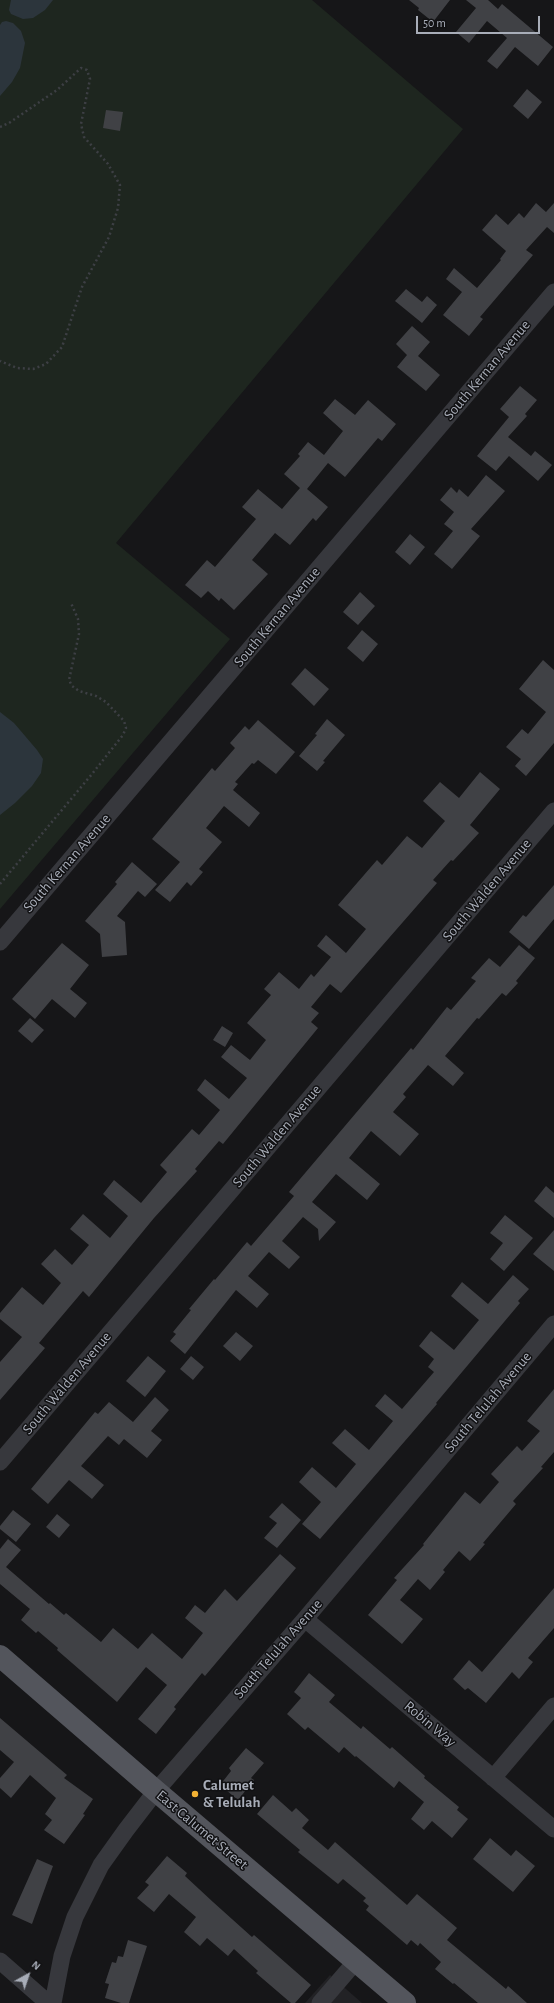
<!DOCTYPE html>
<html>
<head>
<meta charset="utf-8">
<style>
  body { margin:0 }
  #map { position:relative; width:554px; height:2003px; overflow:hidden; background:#161618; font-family:"Alegreya Sans",sans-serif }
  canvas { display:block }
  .north { position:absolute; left:8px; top:1955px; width:40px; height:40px; -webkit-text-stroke:3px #111113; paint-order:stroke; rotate:40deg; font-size:11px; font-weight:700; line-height:16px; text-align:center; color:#a8adb8 }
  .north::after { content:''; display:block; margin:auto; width:14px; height:18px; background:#a8adb8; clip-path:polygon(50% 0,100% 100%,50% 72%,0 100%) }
  .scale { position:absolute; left:416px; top:16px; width:124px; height:18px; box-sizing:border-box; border:2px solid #a8adb8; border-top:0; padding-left:5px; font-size:12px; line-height:14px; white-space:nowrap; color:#a8adb8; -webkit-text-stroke:3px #111113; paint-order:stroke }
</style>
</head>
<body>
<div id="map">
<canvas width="554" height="2003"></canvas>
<div class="north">N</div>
<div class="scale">50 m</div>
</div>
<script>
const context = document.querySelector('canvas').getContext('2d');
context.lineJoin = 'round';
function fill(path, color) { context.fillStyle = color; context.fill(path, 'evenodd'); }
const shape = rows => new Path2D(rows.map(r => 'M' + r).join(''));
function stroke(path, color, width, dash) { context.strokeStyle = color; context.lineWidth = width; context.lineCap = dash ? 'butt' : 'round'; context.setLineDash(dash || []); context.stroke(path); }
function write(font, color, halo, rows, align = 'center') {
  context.font = font + ' "Alegreya Sans",sans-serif'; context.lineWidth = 3; context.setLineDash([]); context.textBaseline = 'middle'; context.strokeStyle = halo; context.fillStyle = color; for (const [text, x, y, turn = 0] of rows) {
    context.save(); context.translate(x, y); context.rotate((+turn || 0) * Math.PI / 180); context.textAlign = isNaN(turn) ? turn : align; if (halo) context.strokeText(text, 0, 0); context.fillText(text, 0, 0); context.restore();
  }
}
const built = shape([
  [330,1975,362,2003,305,2003]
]);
const green = shape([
  [0,0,312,0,463,129,116,543,230,639,0,909]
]);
const water = shape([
  [11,0,53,0,45,10,33,18,23,19,11,14,9,10],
  [6,21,13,23,21,31,25,43,20,68,12,82,0,96,0,25,2,22],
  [0,712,14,723,37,750,43,759,41,773,32,786,15,803,0,815]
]);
const building = shape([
  [409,0,450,0,433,22,418,10,419,8],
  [466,0,488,0,498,9,502,4,553,47,538,66,515,47,497,69,487,61,507,38,487,21,469,43,456,32,476,8],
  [527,89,542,102,528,119,513,106],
  [106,110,123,112,120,131,103,128],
  [536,203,546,212,554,203,554,233,547,227,526,250,533,255,480,317,483,319,469,336,443,315,462,292,446,279,454,268,477,288,501,260,500,259,506,251,482,230,496,214,508,225,519,213,524,218],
  [406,289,422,302,427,296,437,305,422,323,395,301],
  [412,326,430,342,418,356,440,375,426,391,397,367,407,355,396,344],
  [520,386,537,400,525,414,527,416,508,437,531,456,535,451,552,465,538,481,509,456,496,471,477,456,509,417,500,409],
  [335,399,355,415,368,400,396,424,382,441,378,438,345,477,328,463,307,489,328,507,316,521,313,518,290,545,275,533,252,560,268,574,234,610,221,598,219,601,208,591,201,598,185,585,207,560,215,567,256,519,242,507,258,489,282,509,300,488,284,474,300,456,298,454,308,442,324,455,343,431,323,413],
  [486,475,505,491,471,529,480,536,452,569,434,554,453,531,444,524,454,512,440,500,451,487,457,493,459,489,468,497],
  [410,534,425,547,410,565,395,552],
  [360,592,375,606,358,625,343,612],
  [362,630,378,644,363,662,347,648],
  [543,660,554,670,554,743,526,776,515,766,521,759,506,747,522,729,528,734,546,712,519,689],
  [305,668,329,689,314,706,291,684],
  [327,719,345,735,323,761,325,762,317,771,299,756,317,735,315,734],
  [258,720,295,752,276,774,258,760,254,764,252,763,235,782,238,784,233,790,260,813,249,827,224,806,206,828,222,842,199,869,203,872,191,886,187,882,170,902,155,890,180,862,152,839,212,768,215,771,235,748,230,743,245,726,249,730],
  [480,772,500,789,470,825,479,833,453,861,451,860,433,880,437,883,341,993,330,984,311,1007,319,1013,311,1022,318,1028,223,1144,219,1141,195,1169,197,1171,154,1218,89,1297,83,1291,39,1343,45,1348,0,1400,0,1362,22,1337,0,1319,0,1313,22,1287,43,1305,61,1283,41,1264,55,1249,72,1265,89,1245,70,1229,83,1214,110,1238,128,1216,103,1194,114,1180,141,1203,167,1172,160,1165,192,1129,199,1135,220,1110,197,1090,205,1079,229,1099,247,1078,221,1057,231,1045,250,1060,266,1040,247,1023,271,995,264,989,279,972,299,989,311,974,314,977,331,957,317,946,326,935,346,953,366,929,338,905,377,860,382,865,407,836,422,848,445,821,423,801,440,782,459,798],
  [132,862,157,884,145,897,138,891,117,916,125,922,127,955,102,957,100,934,85,921,117,884,115,882],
  [554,885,554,919,529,949,509,932,523,915,526,917],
  [62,943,89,965,70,989,87,1003,75,1018,52,999,35,1019,12,999],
  [519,945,535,958,516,981,518,983,506,996,502,993,479,1019,477,1018,445,1056,464,1073,453,1086,428,1065,403,1094,406,1097,393,1112,419,1134,400,1156,371,1131,349,1158,380,1184,367,1200,336,1174,312,1202,336,1222,319,1241,318,1229,303,1217,282,1241,300,1257,289,1269,269,1252,248,1276,269,1294,257,1308,236,1290,185,1354,170,1341,176,1334,173,1332,191,1310,189,1309,214,1279,215,1280,247,1242,251,1246,294,1196,289,1192,411,1048,413,1050,447,1007,451,1010,476,981,471,978,489,958,500,967],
  [30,1018,44,1030,32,1043,18,1031],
  [222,1026,233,1033,225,1047,213,1040],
  [546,1186,554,1193,554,1218,534,1201],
  [505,1215,533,1238,504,1271,490,1259,503,1243,490,1233],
  [554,1230,554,1271,533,1254],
  [513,1275,529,1289,518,1301,520,1303,436,1403,437,1404,320,1539,302,1524,321,1502,299,1482,312,1467,336,1488,356,1464,332,1443,345,1429,369,1450,393,1421,375,1406,385,1394,402,1409,434,1372,428,1367,434,1359,419,1346,431,1331,454,1350,479,1320,451,1296,462,1282,488,1304],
  [236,1332,253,1346,240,1361,223,1346],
  [148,1356,166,1371,145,1397,126,1381],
  [191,1356,204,1367,193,1380,180,1369],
  [554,1389,554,1452,541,1467,543,1468,513,1501,516,1504,483,1543,485,1544,470,1561,459,1551,443,1570,445,1572,430,1590,418,1579,400,1600,423,1619,402,1644,368,1615,397,1580,394,1578,424,1545,423,1544,465,1492,480,1504,499,1482,491,1474,517,1446,522,1451,540,1431,527,1421],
  [155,1397,169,1410,151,1431,162,1440,147,1458,124,1439,119,1445,108,1436,81,1466,104,1485,92,1499,69,1480,48,1504,31,1489,95,1412,98,1414,109,1402,133,1422],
  [282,1503,301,1520,277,1548,264,1538,277,1523,269,1517],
  [13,1510,31,1524,16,1542,0,1529,0,1526],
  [57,1514,70,1525,59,1538,46,1527],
  [8,1539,21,1550,6,1567,49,1604,50,1603,64,1615,66,1613,101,1642,113,1628,138,1649,152,1633,182,1659,203,1633,185,1618,195,1605,205,1613,225,1589,237,1601,280,1554,296,1568,205,1676,202,1673,174,1707,176,1709,156,1734,138,1719,167,1685,146,1667,117,1702,57,1650,58,1648,38,1631,36,1633,21,1620,30,1609,0,1584,0,1549],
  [554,1588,554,1628,528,1658,533,1662,519,1679,512,1672,486,1703,468,1688,465,1690,453,1679,469,1660,482,1672],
  [309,1673,335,1695,329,1702,361,1729,363,1726,390,1749,392,1747,425,1776,424,1778,459,1807,457,1810,468,1819,452,1838,432,1821,424,1830,411,1819,424,1802,399,1781,394,1788,356,1756,355,1757,344,1747,339,1753,308,1727,305,1730,287,1714,301,1698,294,1692],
  [0,1718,67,1775,64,1778,93,1799,83,1814,85,1815,64,1844,44,1830,52,1820,45,1814,56,1798,30,1775,11,1798,0,1788,0,1778,14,1762,0,1750],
  [246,1748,264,1763,251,1778,254,1780,238,1800,220,1785,231,1771,229,1768],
  [273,1795,292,1812,296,1808,309,1820,302,1828,328,1850,335,1842,407,1905,417,1894,457,1928,447,1940,506,1989,508,1986,527,2003,478,2003,454,1983,453,1984,435,1969,441,1962,420,1943,418,1946,411,1940,407,1945,366,1910,369,1906,363,1901,366,1898,343,1879,338,1884,298,1852,300,1850,257,1814],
  [490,1838,511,1856,516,1850,535,1866,513,1892,473,1859],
  [167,1856,187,1873,185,1876,213,1902,252,1937,254,1935,311,1985,295,2003,291,2003,256,1973,258,1971,234,1949,228,1956,207,1938,200,1946,184,1932,196,1917,169,1894,154,1912,137,1898,149,1885,145,1882],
  [37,1859,53,1866,32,1924,12,1915],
  [128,1940,147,1946,129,2003,121,2003,105,1998,109,1984,105,1983,112,1962,116,1963,118,1956,123,1957]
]);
const path = shape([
  [0,127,9,123,57,90,81,68,87,70,90,79,81,124,84,137,108,164,120,185,118,208,109,237,82,287,62,347,46,364,33,369,17,368,0,361],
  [0,884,92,774,123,735,126,728,124,721,106,702,96,696,79,691,72,686,69,680,79,634,78,619,71,603]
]);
const minor = shape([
  [0,942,554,292],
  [0,1462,554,811],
  [305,1619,554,1829],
  [493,1778,554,1706],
  [0,1961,48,2003],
  [53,2003,62,1956,75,1917,101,1865,126,1830,156,1791,305,1619,554,1324],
  [320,2003,357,1960]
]);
const major = shape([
  [0,1656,156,1791,405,2003]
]);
const markers = [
  [195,1794,4,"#f2b134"]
];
const streetNames = [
  ["South Kernan Avenue",487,370,-50],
  ["South Kernan Avenue",277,617,-50],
  ["South Kernan Avenue",67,863,-49],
  ["South Walden Avenue",487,890,-50],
  ["South Walden Avenue",277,1136,-50],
  ["South Walden Avenue",67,1383,-50],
  ["South Telulah Avenue",488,1402,-50],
  ["South Telulah Avenue",278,1649,-49],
  ["Robin Way",430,1724,40],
  ["East Calumet Street",202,1830,40]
];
const poiNames = [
  ["Calumet",203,1785],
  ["& Telulah",203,1802]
];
fill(built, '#222225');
fill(green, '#1e261f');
fill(water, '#2c353c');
fill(building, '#404145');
stroke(path, '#3d3f44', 2.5, [2, 3]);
stroke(minor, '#37383d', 17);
stroke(major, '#53555c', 22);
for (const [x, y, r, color] of markers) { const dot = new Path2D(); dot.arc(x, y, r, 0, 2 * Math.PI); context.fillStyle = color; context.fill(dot); stroke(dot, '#111113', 1.5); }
write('15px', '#a8adb8', '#111113', streetNames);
write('bold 15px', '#a8adb8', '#111113', poiNames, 'left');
</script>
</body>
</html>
